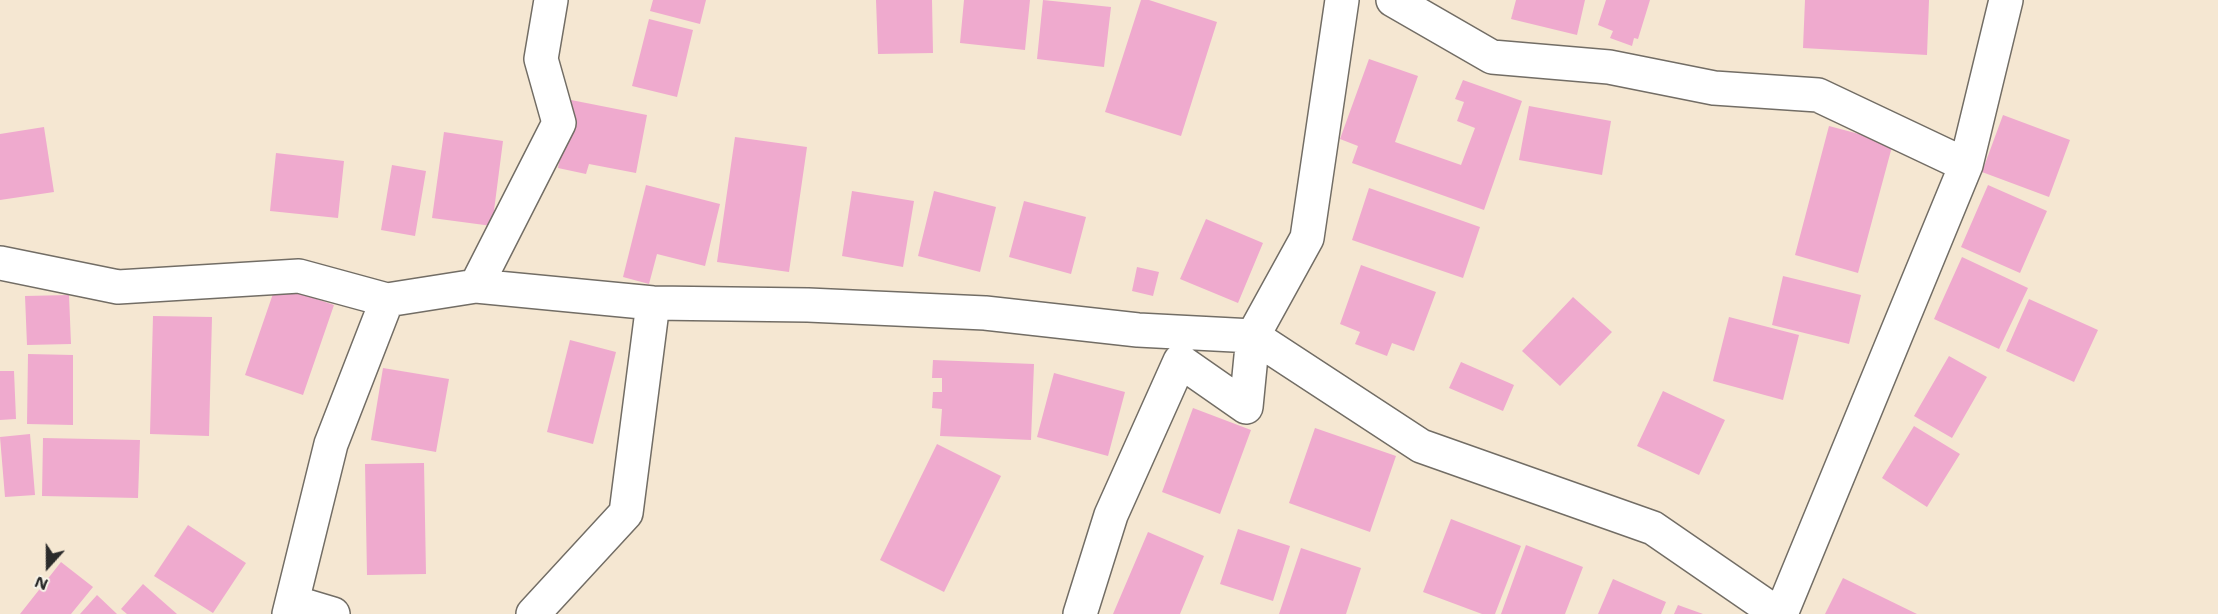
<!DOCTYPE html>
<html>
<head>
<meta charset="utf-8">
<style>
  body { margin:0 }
  #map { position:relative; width:2218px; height:614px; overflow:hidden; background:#f5e7d2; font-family:"Shantell Sans",sans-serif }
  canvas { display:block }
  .north { position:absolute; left:18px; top:536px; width:60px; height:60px; -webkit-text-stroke:4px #f7f3e8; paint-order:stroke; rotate:201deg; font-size:16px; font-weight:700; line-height:24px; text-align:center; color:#2b2b2b }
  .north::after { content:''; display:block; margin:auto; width:21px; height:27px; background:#2b2b2b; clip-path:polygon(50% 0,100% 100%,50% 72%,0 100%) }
</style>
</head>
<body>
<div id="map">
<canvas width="2218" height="614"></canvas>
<div class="north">N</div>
</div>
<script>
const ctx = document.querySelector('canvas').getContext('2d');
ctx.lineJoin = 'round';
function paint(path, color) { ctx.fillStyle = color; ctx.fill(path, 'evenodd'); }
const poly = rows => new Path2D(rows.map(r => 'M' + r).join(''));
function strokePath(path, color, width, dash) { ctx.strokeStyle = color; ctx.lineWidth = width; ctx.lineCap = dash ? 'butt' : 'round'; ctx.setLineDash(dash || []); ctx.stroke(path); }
paint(poly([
  [653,0,706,0,700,24,650,11],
  [876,0,932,0,933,53,878,54],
  [964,0,1030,0,1025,50,960,43],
  [1043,0,1111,7,1104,67,1037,59],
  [1141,0,1149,0,1217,22,1181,136,1105,112],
  [1516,0,1585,0,1577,35,1511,19],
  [1606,0,1650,0,1638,39,1634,38,1632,46,1610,38,1613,31,1598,25],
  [1805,0,1929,0,1927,55,1803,48],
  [649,19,693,30,677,97,632,86],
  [1369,59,1418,76,1395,142,1461,165,1475,128,1457,121,1464,102,1455,99,1463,80,1522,101,1484,210,1352,163,1358,146,1340,139],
  [571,100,647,115,636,173,589,164,586,174,558,168],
  [1529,106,1611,121,1602,175,1519,160],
  [2003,115,2070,140,2049,197,1982,172],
  [1829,126,1893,143,1858,273,1795,255],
  [44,127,54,192,0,200,0,134],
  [444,132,503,141,492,226,432,218],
  [735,137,807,147,789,272,717,262],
  [276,153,344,161,338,218,270,211],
  [392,165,426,171,415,236,381,230],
  [646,185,720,204,705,266,657,254,649,284,623,277],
  [1988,185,2047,211,2020,273,1961,247],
  [1369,188,1480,227,1463,278,1352,240],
  [852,191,914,201,903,267,842,256],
  [934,191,996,207,980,272,918,256],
  [1024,201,1086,217,1071,274,1009,257],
  [1206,219,1263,243,1238,303,1180,279],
  [1962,257,2028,288,1999,349,1934,319],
  [1361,265,1436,292,1414,351,1392,343,1387,356,1355,344,1360,332,1340,324],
  [1137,267,1159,272,1153,296,1132,291],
  [1783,276,1861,295,1849,344,1772,325],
  [276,285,334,305,303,395,245,375],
  [69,295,71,344,27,345,25,296],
  [1573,297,1612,332,1560,386,1522,351],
  [2029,299,2098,330,2074,382,2006,351],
  [153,316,212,317,209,436,150,434],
  [1729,317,1799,335,1783,400,1713,381],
  [570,340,616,352,593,444,547,432],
  [28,354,73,355,73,425,27,424],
  [1949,356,1987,377,1952,438,1914,416],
  [933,360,1034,364,1031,440,940,436,942,409,932,408,933,392,942,392,942,378,932,378],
  [1461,362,1514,385,1503,411,1449,388],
  [383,368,449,379,436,452,371,440],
  [0,371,14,371,16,419,0,420],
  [1054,373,1125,392,1108,456,1037,437],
  [1663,391,1725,420,1699,475,1637,446],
  [1193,408,1251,430,1220,514,1162,492],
  [1914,426,1960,454,1927,507,1882,478],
  [1315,428,1396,456,1370,532,1289,503],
  [30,434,35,495,5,497,0,437],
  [43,438,140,440,138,498,42,496],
  [937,444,1001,476,944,592,880,560],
  [424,463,426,574,367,575,365,464],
  [1451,519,1521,546,1495,614,1482,614,1423,592],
  [188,525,246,563,213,613,154,576],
  [1238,529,1290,546,1273,601,1220,584],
  [1148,532,1204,556,1180,614,1113,614],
  [1526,545,1583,567,1565,614,1501,614],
  [1301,548,1361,568,1346,614,1279,614],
  [61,562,93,587,71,614,20,614],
  [1843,578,1917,614,1825,614],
  [1613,579,1666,602,1661,614,1598,614],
  [143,584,177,614,127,614,121,609],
  [97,595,117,614,80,614],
  [1678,605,1703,614,1674,614]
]), '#efaace');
const minor = poly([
  [1393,0,1492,57,1609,67,1714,88,1818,95,1966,165],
  [0,263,118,287,299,276,387,300,476,286,653,303,808,305,985,313,1138,330,1253,336,1421,446,1653,528,1778,614],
  [476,286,559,123,541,59,551,0],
  [293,602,333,614],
  [289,614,331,444,387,300],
  [533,614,626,513,653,303],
  [1080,614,1111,515,1180,361,1246,407,1253,336,1307,238,1342,0],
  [1781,614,1966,165,2006,0]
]);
strokePath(minor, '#726d65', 36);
strokePath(minor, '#fff', 33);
</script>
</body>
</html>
